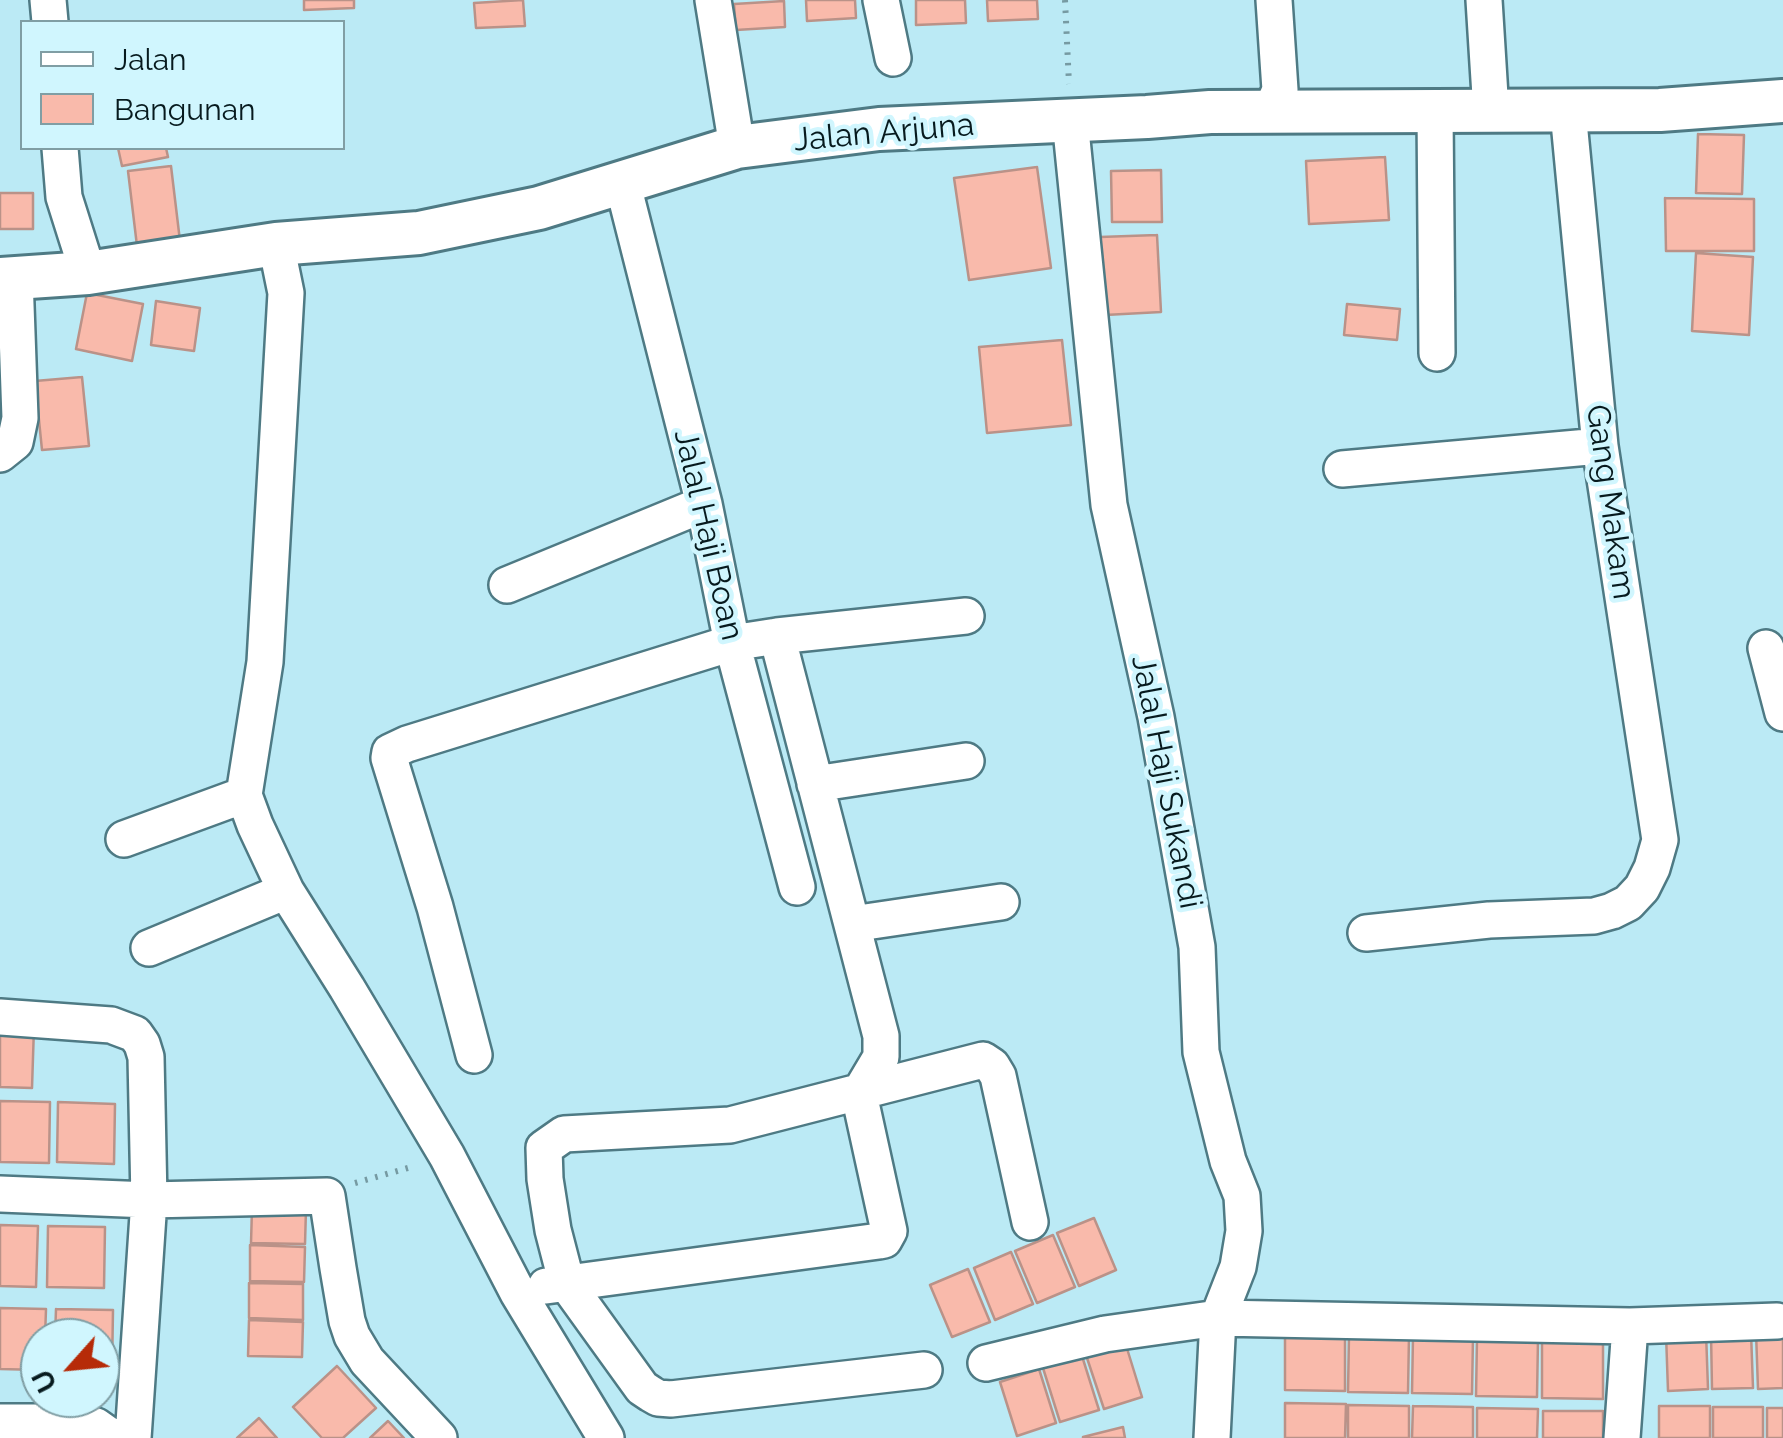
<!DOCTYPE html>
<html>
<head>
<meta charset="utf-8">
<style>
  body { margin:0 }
  #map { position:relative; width:1783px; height:1438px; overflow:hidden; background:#bbeaf5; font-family:Raleway,sans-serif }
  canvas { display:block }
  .legend { position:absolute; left:20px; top:20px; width:325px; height:130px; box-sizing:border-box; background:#d0f6fe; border:2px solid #809ea4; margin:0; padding:12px 18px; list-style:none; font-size:30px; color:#071a1e }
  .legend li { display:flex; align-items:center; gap:20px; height:50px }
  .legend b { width:50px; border:2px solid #809ea4 }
  .north { position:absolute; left:20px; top:1318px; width:100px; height:100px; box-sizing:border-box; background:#d0f6fe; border:2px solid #809ea4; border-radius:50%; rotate:243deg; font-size:28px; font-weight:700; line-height:40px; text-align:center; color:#071a1e }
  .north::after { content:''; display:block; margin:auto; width:35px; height:45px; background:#b62b08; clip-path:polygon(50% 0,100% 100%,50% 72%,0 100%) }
</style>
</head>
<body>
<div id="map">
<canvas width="1783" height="1438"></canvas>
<ul class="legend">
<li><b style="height:12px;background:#fff"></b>Jalan</li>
<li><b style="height:28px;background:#f9baab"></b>Bangunan</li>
</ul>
<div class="north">U</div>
</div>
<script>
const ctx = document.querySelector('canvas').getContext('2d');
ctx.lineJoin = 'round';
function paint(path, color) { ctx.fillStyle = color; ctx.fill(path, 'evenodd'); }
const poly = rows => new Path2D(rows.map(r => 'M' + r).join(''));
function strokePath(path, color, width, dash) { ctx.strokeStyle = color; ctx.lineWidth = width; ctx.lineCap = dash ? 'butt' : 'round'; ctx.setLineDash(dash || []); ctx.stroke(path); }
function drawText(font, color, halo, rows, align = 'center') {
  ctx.font = font + ' Raleway,sans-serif'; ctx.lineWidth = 9; ctx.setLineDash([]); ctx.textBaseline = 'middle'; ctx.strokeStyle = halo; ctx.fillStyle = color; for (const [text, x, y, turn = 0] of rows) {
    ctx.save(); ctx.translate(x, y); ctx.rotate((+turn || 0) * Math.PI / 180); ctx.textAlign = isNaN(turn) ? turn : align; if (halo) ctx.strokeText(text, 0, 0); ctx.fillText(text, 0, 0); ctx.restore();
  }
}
const building = poly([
  [304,0,354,0,354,8,304,10,304,0],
  [523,0,525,26,476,28,474,3,523,0],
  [806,0,855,0,856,18,807,21,806,0],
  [916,0,965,0,966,23,916,25,916,0],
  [987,0,1037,0,1038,19,988,21,987,0],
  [784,1,785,27,736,30,734,4,784,1],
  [1698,134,1744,135,1742,194,1696,193,1698,134],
  [118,148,166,148,168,157,122,166,118,148],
  [1385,157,1389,220,1309,224,1306,161,1385,157],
  [171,166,180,241,137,246,128,171,171,166],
  [1037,167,1051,268,969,280,954,178,1037,167],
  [1161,170,1162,222,1112,222,1111,171,1161,170],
  [0,193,33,193,33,229,0,229,0,193],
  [1665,198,1754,199,1754,251,1666,251,1665,198],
  [1157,235,1161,312,1105,315,1100,237,1157,235],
  [1696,253,1753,257,1749,335,1692,331,1696,253],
  [87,293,143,304,132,361,76,349,87,293],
  [156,301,200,308,194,351,151,345,156,301],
  [1347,304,1400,309,1397,340,1344,335,1347,304],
  [1062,340,1071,425,987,433,979,347,1062,340],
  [82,377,89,446,42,450,35,381,82,377],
  [0,1026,34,1027,32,1088,0,1087,0,1026],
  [0,1101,50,1102,49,1163,0,1162,0,1101],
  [58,1102,115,1104,114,1164,57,1162,58,1102],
  [252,1208,306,1209,305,1244,251,1243,252,1208],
  [1094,1218,1116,1270,1079,1286,1057,1233,1094,1218],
  [0,1225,38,1226,36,1287,0,1286,0,1225],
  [48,1226,105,1227,104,1288,47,1287,48,1226],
  [1053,1235,1075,1287,1037,1303,1015,1251,1053,1235],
  [250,1245,305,1247,304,1282,250,1281,250,1245],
  [1011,1252,1033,1304,995,1320,974,1268,1011,1252],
  [968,1269,990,1322,952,1337,930,1285,968,1269],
  [249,1283,303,1284,303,1320,249,1318,249,1283],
  [0,1308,46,1309,45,1338,40,1338,40,1370,0,1369,0,1308],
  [56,1309,113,1310,112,1371,100,1370,100,1338,55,1338,56,1309],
  [249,1320,303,1322,302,1357,248,1356,249,1320],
  [1783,1331,1783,1388,1758,1389,1756,1332,1783,1331],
  [1706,1332,1708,1389,1668,1391,1666,1334,1706,1332],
  [1751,1332,1753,1388,1712,1389,1711,1333,1751,1332],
  [1285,1333,1345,1334,1345,1391,1285,1390,1285,1333],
  [1349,1335,1409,1335,1408,1393,1348,1392,1349,1335],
  [1413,1336,1473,1337,1472,1394,1412,1393,1413,1336],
  [1477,1338,1538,1339,1537,1397,1476,1396,1477,1338],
  [1542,1340,1603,1341,1603,1399,1542,1398,1542,1340],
  [1125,1342,1142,1397,1104,1409,1086,1355,1125,1342],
  [1082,1356,1099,1410,1060,1422,1043,1368,1082,1356],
  [337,1366,376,1408,343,1438,322,1438,293,1407,337,1366],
  [1039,1369,1056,1423,1017,1436,1000,1382,1039,1369],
  [1285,1403,1346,1404,1345,1438,1285,1438,1285,1403],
  [1348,1405,1409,1406,1409,1438,1348,1438,1348,1405],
  [1413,1406,1473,1407,1473,1438,1412,1438,1413,1406],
  [1659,1406,1710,1406,1710,1438,1659,1438,1659,1406],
  [1713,1407,1763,1407,1763,1438,1713,1438,1713,1407],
  [1477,1408,1538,1409,1537,1438,1477,1438,1477,1408],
  [1767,1408,1783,1408,1783,1438,1767,1438,1767,1408],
  [1543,1411,1603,1411,1603,1438,1543,1438,1543,1411],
  [259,1418,277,1438,237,1438,259,1418],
  [388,1421,404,1438,370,1438,388,1421],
  [1123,1427,1125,1438,1083,1438,1083,1437,1123,1427]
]);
paint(building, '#f9baab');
strokePath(building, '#ba9288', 2.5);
const minor = poly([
  [48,0,50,22],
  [713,0,737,147],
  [881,0,893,58],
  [1484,0,1491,112],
  [1271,111,1280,90,1274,0],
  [1435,111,1437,353],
  [1070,120,1109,505,1156,717,1197,947,1201,1052,1228,1161,1242,1196,1244,1231,1238,1267,1218,1318,1212,1438],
  [60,148,64,197,88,273],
  [622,181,704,504,732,643,797,887],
  [276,244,286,293,265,662,244,795,255,825,286,891,347,988,447,1156,518,1293,606,1438],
  [0,454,15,442,20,418,15,277],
  [1342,469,1600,446],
  [507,585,704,504],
  [1766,648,1783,713],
  [815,784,966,761],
  [124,839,244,795],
  [852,924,1001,902],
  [1366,933,1489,920,1594,916,1612,911,1628,903,1642,888,1652,868,1660,840,1600,446,1568,111],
  [149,948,286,891],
  [0,1017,111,1025,135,1034,142,1044,146,1057,149,1200,133,1438],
  [474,1055,435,907,389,758,390,752,407,744,732,643,777,636,966,616],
  [0,1194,149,1200,327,1196,338,1268,347,1321,352,1336,367,1361,439,1438],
  [546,1286,879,1241,884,1240,889,1231,859,1094,881,1057,881,1036,777,636],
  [986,1363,1105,1334,1218,1318,1630,1326,1777,1321],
  [924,1370,671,1399,658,1398,651,1394,642,1388,567,1284,553,1230,545,1179,544,1148,564,1134,730,1125,983,1060,992,1066,998,1076,1030,1222],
  [0,1422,83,1422,96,1426,113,1438],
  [1622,1438,1630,1326]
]);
const tertiary = poly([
  [0,279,88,273,276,244,419,233,539,208,737,147,879,129,1147,117,1210,112,1660,110,1783,101]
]);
strokePath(minor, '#4e7a84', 40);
strokePath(tertiary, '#4e7a84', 48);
strokePath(poly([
  [1065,0,1069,84],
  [355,1183,415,1166]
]), '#769aa2', 6, [2.5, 8]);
strokePath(minor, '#fff', 35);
strokePath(tertiary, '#fff', 42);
drawText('32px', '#071a1e', '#d0f6fe', [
  ["Jalan Arjuna",884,133,-5],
  ["Gang Makam",1610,502,82],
  ["Jalal Haji Boan",708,535,77],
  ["Jalal Haji Sukandi",1166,782,79]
]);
</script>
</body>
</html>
